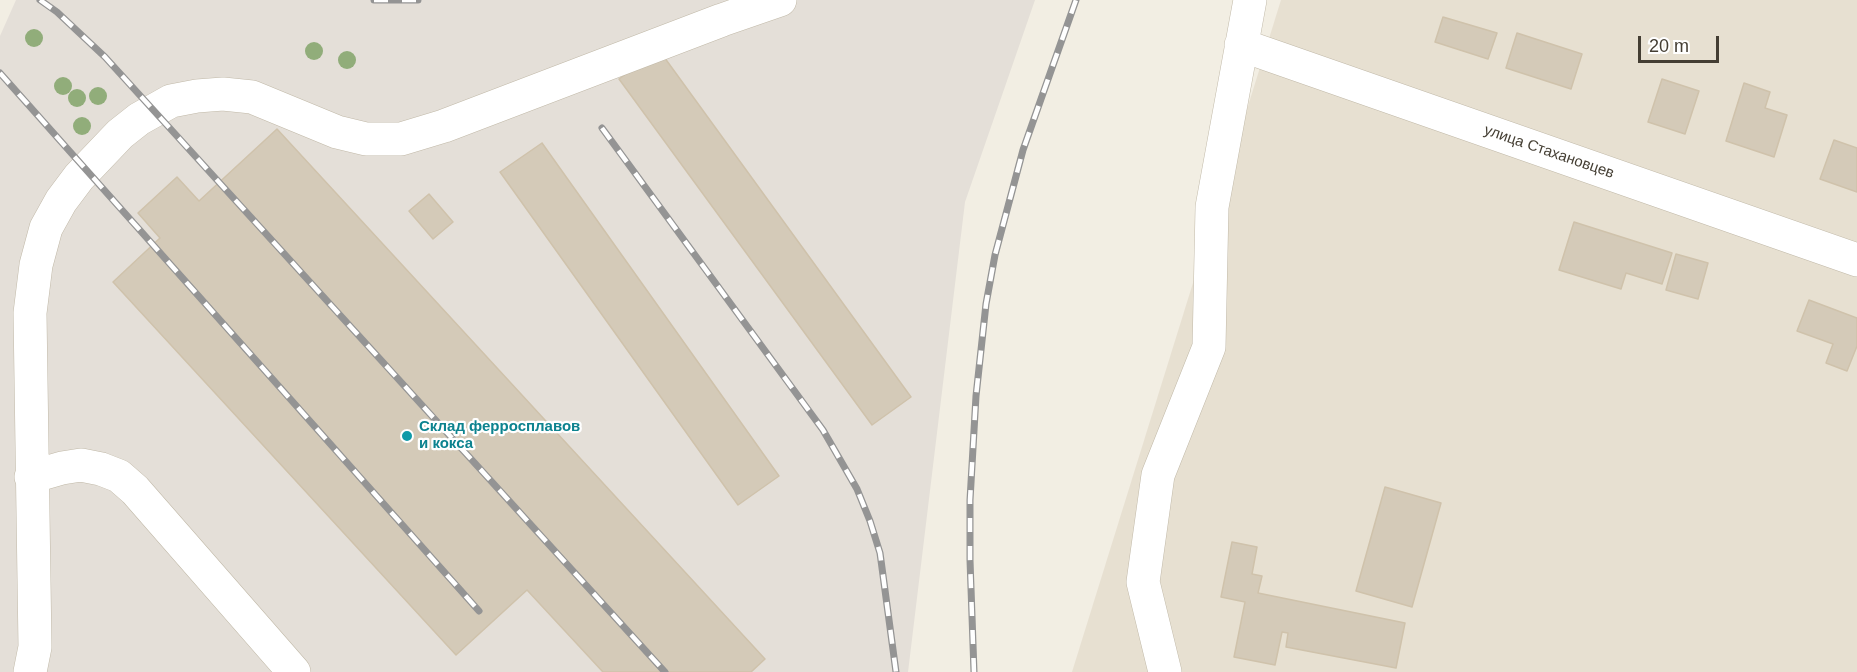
<!DOCTYPE html>
<html>
<head>
<meta charset="utf-8">
<style>
  body { margin:0 }
  #map { position:relative; width:1857px; height:672px; overflow:hidden; background:#f2eee3; font-family:Helvetica,sans-serif }
  canvas { display:block }
  .scale { position:absolute; left:1638px; top:36px; width:81px; height:27px; box-sizing:border-box; border:3px solid #443e33; border-top:0; padding-left:8px; font-size:18px; line-height:21px; white-space:nowrap; color:#443e33; -webkit-text-stroke:4px #fff; paint-order:stroke }
</style>
</head>
<body>
<div id="map">
<canvas width="1857" height="672"></canvas>
<div class="scale">20 m</div>
</div>
<script>
const ctx = document.querySelector('canvas').getContext('2d');
ctx.lineJoin = 'round';
function paint(path, color) { ctx.fillStyle = color; ctx.fill(path, 'evenodd'); }
const poly = rows => new Path2D(rows.map(r => 'M' + r).join(''));
function strokePath(path, color, width, dash) { ctx.strokeStyle = color; ctx.lineWidth = width; ctx.lineCap = dash ? 'butt' : 'round'; ctx.setLineDash(dash || []); ctx.stroke(path); }
function drawText(font, color, halo, rows, align = 'center') {
  ctx.font = font + ' Helvetica,sans-serif'; ctx.lineWidth = 4.5; ctx.setLineDash([]); ctx.textBaseline = 'middle'; ctx.strokeStyle = halo; ctx.fillStyle = color; for (const [text, x, y, turn = 0] of rows) {
    ctx.save(); ctx.translate(x, y); ctx.rotate((+turn || 0) * Math.PI / 180); ctx.textAlign = isNaN(turn) ? turn : align; if (halo) ctx.strokeText(text, 0, 0); ctx.fillText(text, 0, 0); ctx.restore();
  }
}
paint(poly([
  [1281,0,1857,0,1857,672,1072,672]
]), '#e7e0d1');
paint(poly([
  [16,0,1035,0,965,202,908,672,0,672,0,36]
]), '#e4dfd8');
const building = poly([
  [1443,17,1497,33,1488,59,1435,42,1443,17],
  [1517,33,1582,54,1571,89,1506,68,1517,33],
  [659,50,911,397,872,425,619,79,659,50],
  [1662,79,1699,91,1685,134,1648,122,1662,79],
  [1744,83,1770,92,1765,108,1787,115,1774,157,1726,141,1744,83],
  [277,129,765,659,751,672,603,672,527,590,456,655,113,282,160,238,138,213,177,177,199,201,277,129],
  [1834,140,1857,148,1857,192,1820,179,1834,140],
  [542,143,779,476,738,505,500,172,542,143],
  [429,194,453,222,433,239,409,211,429,194],
  [1574,222,1672,253,1662,284,1626,273,1621,289,1559,270,1574,222],
  [1676,254,1708,263,1698,299,1666,290,1676,254],
  [1809,300,1857,318,1857,346,1847,371,1826,363,1833,344,1797,331,1809,300],
  [1385,487,1441,503,1412,607,1356,591,1385,487],
  [1232,542,1257,547,1252,574,1262,576,1258,593,1405,623,1396,668,1286,647,1288,633,1282,632,1275,665,1234,657,1245,602,1221,597,1232,542]
]);
paint(building, '#d4cab8');
strokePath(building, '#cfc2ab', 1.5);
const minor = poly([
  [1241,45,1857,260],
  [31,477,62,468,81,465,101,469,119,476,135,490,294,672],
  [30,672,35,647,30,313,36,265,46,228,61,201,79,177,120,134,139,119,171,101,197,96,223,94,252,97,337,132,366,139,401,139,444,126,722,20,780,0],
  [1165,672,1143,582,1158,475,1209,347,1212,207,1250,0]
]);
strokePath(minor, '#c1b9a8', 34);
strokePath(minor, '#fff', 33);
const rail = poly([
  [40,0,57,12,105,57,665,672],
  [374,0,418,0],
  [0,73,479,611],
  [602,128,823,430,857,489,870,521,880,553,896,672],
  [974,672,970,560,970,500,976,396,986,304,995,255,1023,150,1076,0]
]);
strokePath(rail, '#949494', 7);
strokePath(rail, '#fff', 4.5, [14]);
ctx.fillStyle = '#91ad7a';
for (const [x, y] of [
  [34,38],
  [314,51],
  [347,60],
  [63,86],
  [98,96],
  [77,98],
  [82,126]
]) { ctx.beginPath(); ctx.arc(x, y, 9, 0, 2 * Math.PI); ctx.fill(); }
for (const [x, y, r, color] of [
  [407,436,6,"#0f9aa8"]
]) { const dot = new Path2D(); dot.arc(x, y, r, 0, 2 * Math.PI); ctx.fillStyle = color; ctx.fill(dot); strokePath(dot, '#fff', 2); }
drawText('15px', '#443e33', '#fff', [
  ["улица Стахановцев",1549,152,19]
]);
drawText('bold 15px', '#0d838f', '#fff', [
  ["Склад ферросплавов",419,427],
  ["и кокса",419,444]
], 'left');
</script>
</body>
</html>
